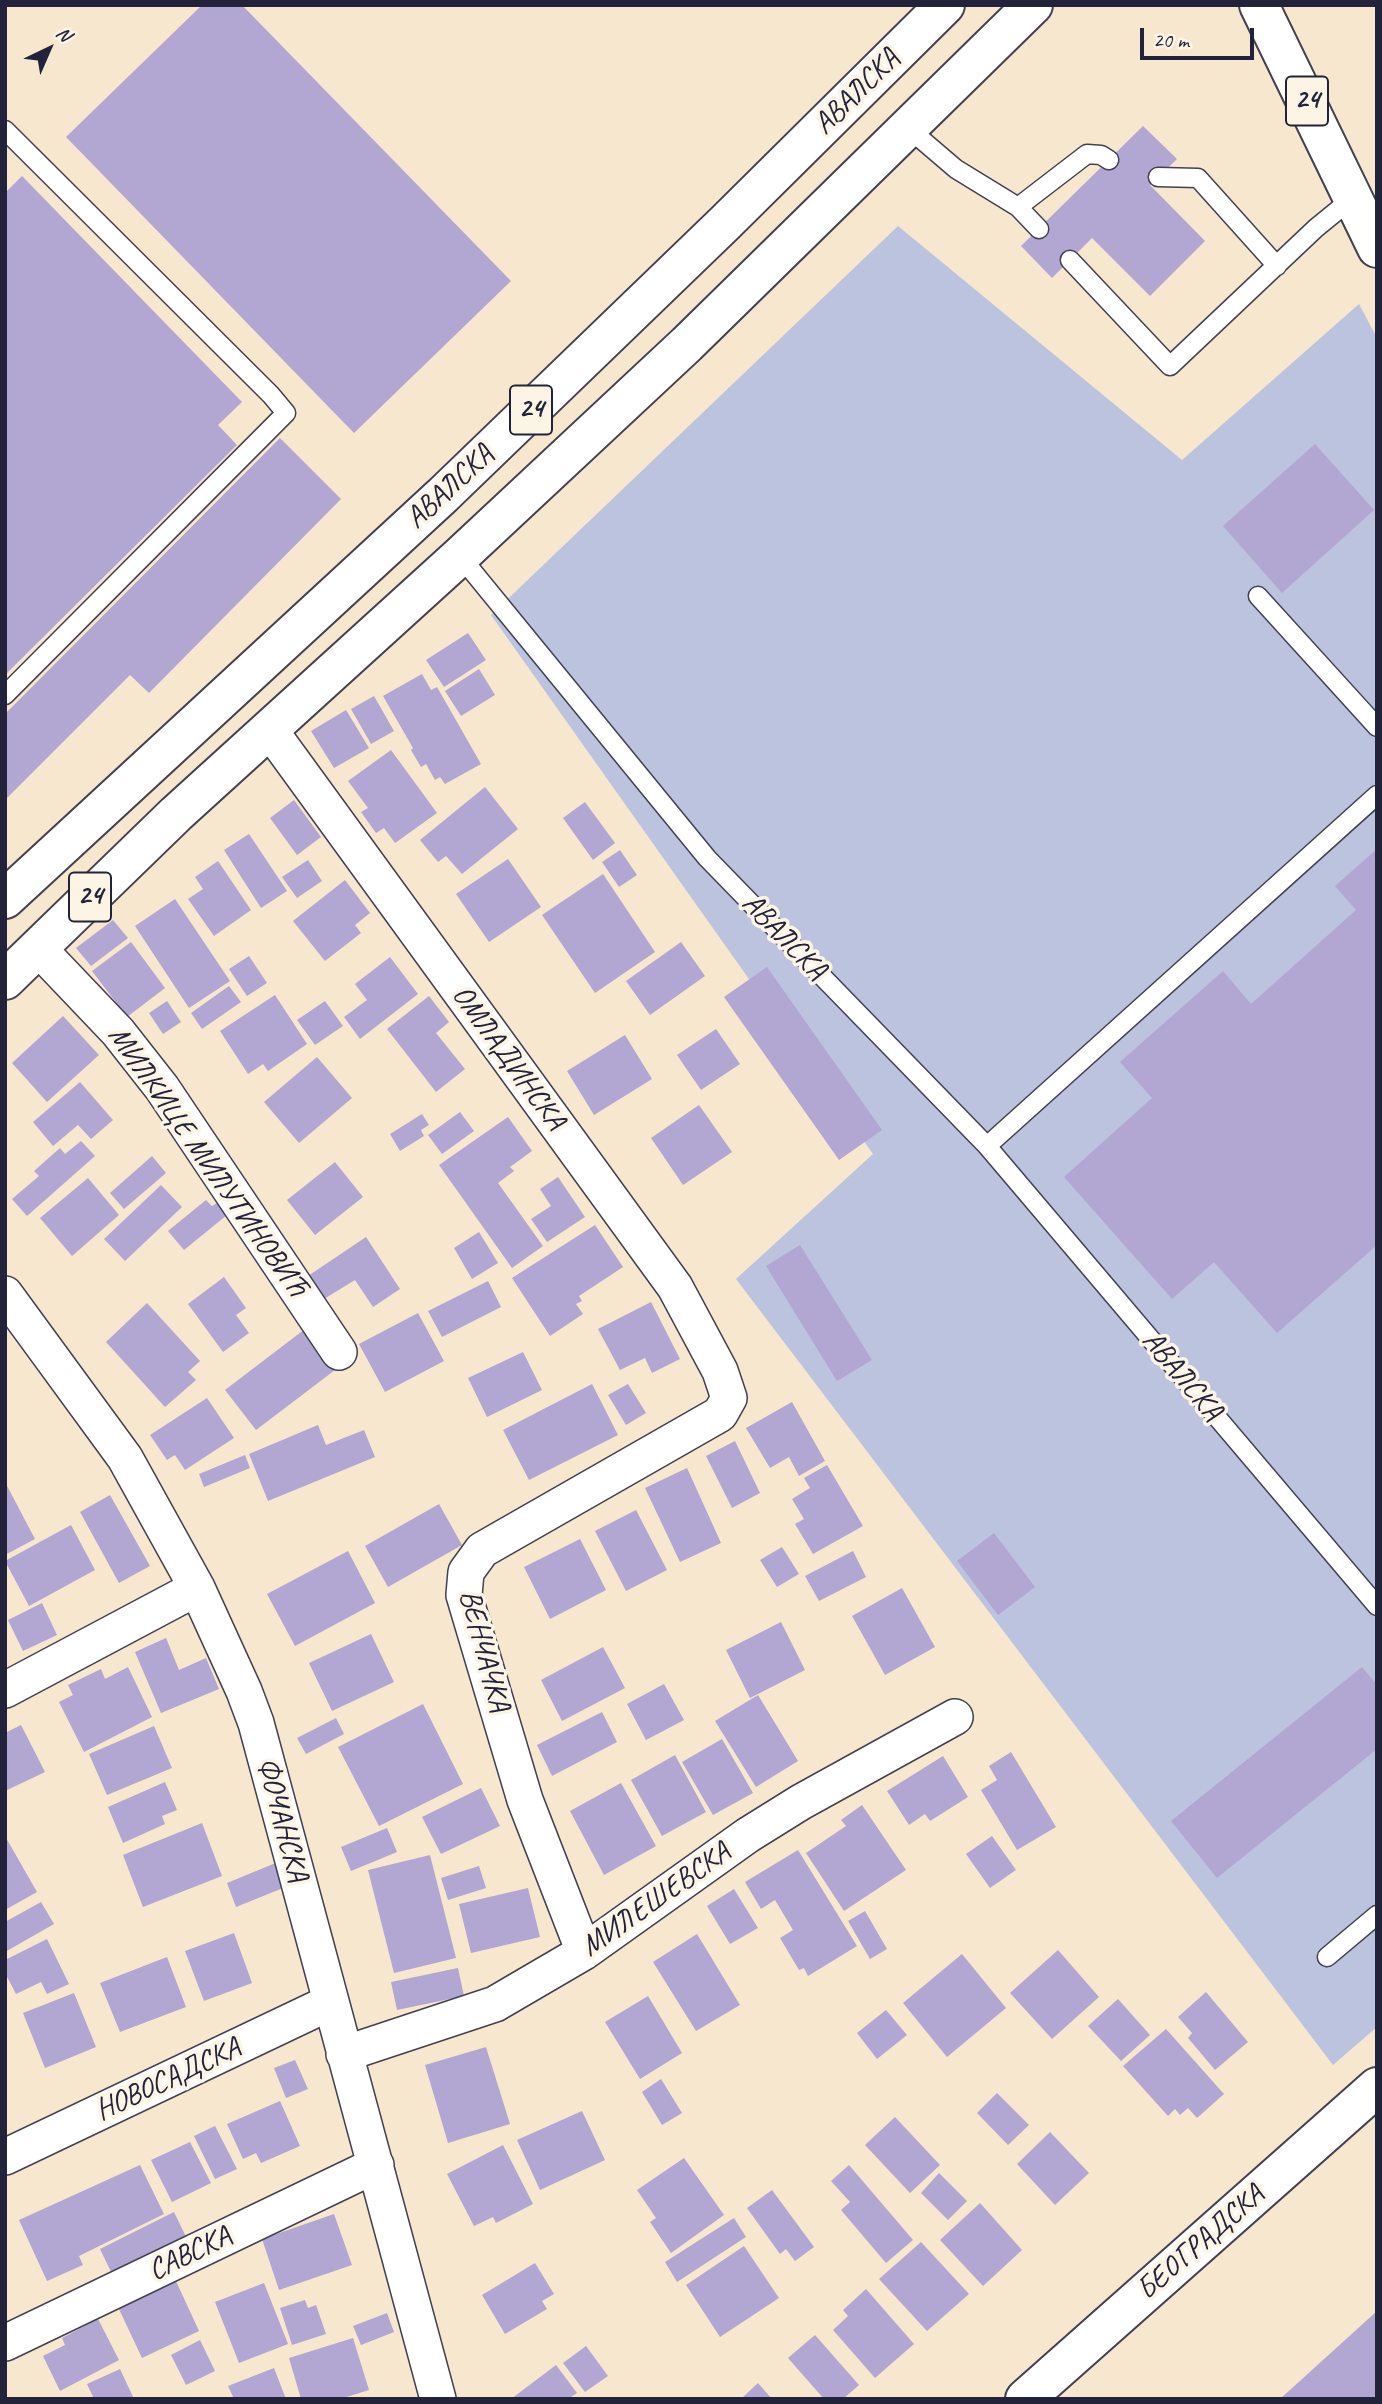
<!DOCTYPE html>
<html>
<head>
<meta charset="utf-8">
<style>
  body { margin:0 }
  #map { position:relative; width:1382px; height:2404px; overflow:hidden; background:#f6e7ce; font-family:Caveat,sans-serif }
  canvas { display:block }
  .frame { position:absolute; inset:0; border:7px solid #22223b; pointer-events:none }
  .north { position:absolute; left:14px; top:14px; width:70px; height:70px; -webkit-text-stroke:5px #fcf5e5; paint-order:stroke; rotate:44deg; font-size:19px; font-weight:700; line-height:28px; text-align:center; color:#22223b }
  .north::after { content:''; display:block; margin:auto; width:24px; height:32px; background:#22223b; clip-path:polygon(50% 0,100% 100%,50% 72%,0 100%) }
  .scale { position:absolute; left:1140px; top:28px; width:114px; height:32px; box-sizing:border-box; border:4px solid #22223b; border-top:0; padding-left:9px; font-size:21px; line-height:24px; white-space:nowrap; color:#22223b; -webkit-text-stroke:5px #fcf5e5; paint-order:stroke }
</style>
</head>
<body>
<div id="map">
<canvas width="1382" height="2404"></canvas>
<div class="frame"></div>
<div class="north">N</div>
<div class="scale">20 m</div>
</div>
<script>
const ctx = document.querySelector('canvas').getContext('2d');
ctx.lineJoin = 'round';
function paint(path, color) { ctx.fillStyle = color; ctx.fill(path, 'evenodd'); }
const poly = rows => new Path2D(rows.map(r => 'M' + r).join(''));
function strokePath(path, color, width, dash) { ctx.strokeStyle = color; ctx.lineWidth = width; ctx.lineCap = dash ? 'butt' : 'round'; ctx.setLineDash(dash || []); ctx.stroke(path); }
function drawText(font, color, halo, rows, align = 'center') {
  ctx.font = font + ' Caveat,sans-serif'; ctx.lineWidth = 7; ctx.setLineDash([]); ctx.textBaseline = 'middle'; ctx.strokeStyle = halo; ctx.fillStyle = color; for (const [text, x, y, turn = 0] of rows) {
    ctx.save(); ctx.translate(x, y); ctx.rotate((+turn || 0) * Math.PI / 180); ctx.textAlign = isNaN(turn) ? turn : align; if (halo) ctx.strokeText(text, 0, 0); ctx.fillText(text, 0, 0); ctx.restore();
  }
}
paint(poly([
  [898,226,1182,460,1359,304,1377,338,1377,2027,1333,2065,736,1279,873,1154,491,615]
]), '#bcc3de');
paint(poly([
  [202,5,242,5,511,281,354,433,66,137],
  [1143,126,1177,159,1150,185,1205,241,1150,296,1092,238,1052,278,1021,246],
  [22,176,242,402,218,425,237,445,5,675,5,193],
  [280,438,341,499,149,693,130,675,5,800,5,714],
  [1315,444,1374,510,1282,593,1223,526],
  [468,633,486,660,444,687,426,660],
  [479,669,495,695,461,716,445,691],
  [422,674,431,690,437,687,481,764,445,784,440,777,435,780,426,764,421,767,411,750,413,748,383,696],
  [374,696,394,731,371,744,351,709],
  [346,710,369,748,334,768,311,731],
  [391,750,437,813,395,843,384,828,376,833,361,812,368,808,348,781],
  [485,787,518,829,462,874,446,856,438,862,420,840],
  [294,800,321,837,297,855,270,818],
  [585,802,615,843,593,860,563,818],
  [249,834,287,891,261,908,224,850],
  [1377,849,1377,1245,1277,1333,1214,1262,1172,1299,1064,1177,1152,1098,1120,1062,1223,971,1251,1004,1356,910,1335,886],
  [620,850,637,875,619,887,602,862],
  [508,859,541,907,489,942,456,894],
  [308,860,322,881,297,898,282,877],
  [218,861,251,910,214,936,188,899,203,889,195,877],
  [603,874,655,952,595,993,542,915],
  [345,880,370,913,355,925,361,933,325,961,293,921],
  [175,899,230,981,189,1008,135,926],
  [113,920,128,938,91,966,76,948],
  [131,942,165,988,127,1017,92,971],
  [681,942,705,976,650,1015,626,981],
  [249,956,267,983,247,996,229,969],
  [390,957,418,994,360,1039,344,1017,367,1000,355,984],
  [767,967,882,1130,839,1160,724,997],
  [229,986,241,1002,202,1029,191,1013],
  [275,995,307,1044,268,1071,263,1064,248,1074,220,1031],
  [429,996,449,1022,436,1033,465,1069,436,1092,387,1029],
  [167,1001,181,1022,163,1034,149,1013],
  [325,1001,343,1026,315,1045,297,1020],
  [63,1016,99,1055,47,1102,12,1063],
  [716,1029,740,1064,701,1090,677,1055],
  [625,1035,652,1079,594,1115,567,1071],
  [317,1057,352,1098,299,1143,264,1102],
  [80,1082,113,1120,91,1139,78,1125,53,1146,33,1122],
  [699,1105,732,1152,683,1185,651,1138],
  [460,1112,474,1131,442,1154,428,1135],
  [422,1114,429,1125,421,1130,424,1136,400,1151,390,1134],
  [508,1117,532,1151,510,1167,514,1171,498,1183,543,1246,512,1268,439,1165],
  [81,1141,95,1156,27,1216,12,1199,39,1176,34,1171,60,1148,65,1154],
  [152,1156,166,1173,124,1209,110,1193],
  [335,1162,363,1197,315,1235,287,1200],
  [558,1177,585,1217,547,1242,531,1219,551,1206,540,1189],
  [88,1178,119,1215,72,1256,40,1218],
  [161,1185,182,1207,125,1261,104,1239],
  [206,1200,212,1206,217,1203,227,1215,184,1250,168,1231],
  [595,1225,623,1267,579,1296,582,1301,576,1304,583,1314,550,1336,512,1278],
  [479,1232,498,1263,472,1279,454,1248],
  [366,1237,400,1289,373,1307,355,1280,324,1299,308,1276],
  [800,1245,872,1360,837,1381,766,1266],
  [224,1277,246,1308,236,1315,249,1333,223,1352,188,1304],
  [488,1281,501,1307,442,1337,428,1311],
  [651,1302,680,1359,652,1373,645,1358,620,1370,598,1329],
  [147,1303,200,1361,188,1372,196,1380,165,1407,106,1342],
  [418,1313,444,1361,385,1392,359,1344],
  [305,1329,335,1370,256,1430,225,1390],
  [523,1352,542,1390,487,1417,468,1378],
  [592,1384,618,1435,529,1480,503,1430],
  [628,1384,646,1413,626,1425,608,1395],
  [207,1398,234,1438,185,1470,175,1455,167,1460,150,1435],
  [792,1402,825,1461,799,1476,789,1457,770,1468,746,1428],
  [318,1425,326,1445,364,1430,375,1457,268,1501,249,1454],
  [735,1441,760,1493,732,1508,706,1456],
  [245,1455,250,1468,204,1487,199,1474],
  [827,1465,863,1526,813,1554,795,1524,804,1519,792,1499,810,1488,804,1478],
  [687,1468,721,1543,680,1562,645,1488],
  [5,1482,35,1539,5,1555],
  [110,1495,150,1566,119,1583,80,1512],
  [439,1504,462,1545,388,1587,365,1546],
  [636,1510,667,1570,626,1591,595,1531],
  [71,1525,95,1570,29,1606,5,1561],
  [994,1533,1035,1587,998,1615,957,1561],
  [580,1539,606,1590,550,1619,524,1567],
  [782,1547,799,1574,777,1587,760,1560],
  [348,1551,375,1603,295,1646,267,1594],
  [853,1551,866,1577,819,1601,805,1576],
  [902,1588,935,1647,885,1675,852,1616],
  [42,1603,57,1635,23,1651,8,1620],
  [781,1622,805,1670,750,1698,726,1650],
  [371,1634,394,1682,332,1711,309,1663],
  [166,1638,179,1670,206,1658,219,1689,161,1713,135,1652],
  [603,1647,625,1688,562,1721,541,1680],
  [128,1667,152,1717,84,1752,59,1702,73,1695,68,1685,101,1669,105,1679],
  [1362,1667,1377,1685,1377,1749,1217,1878,1171,1821],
  [664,1684,684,1720,646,1740,627,1704],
  [758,1695,798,1761,756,1787,715,1721],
  [423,1704,463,1784,379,1826,338,1747],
  [602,1712,617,1742,552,1776,537,1745],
  [336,1718,344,1734,306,1754,297,1738],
  [21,1725,45,1772,5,1791,5,1733],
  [154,1726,172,1768,107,1795,89,1754],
  [722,1739,753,1793,713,1815,682,1762],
  [1011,1752,1056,1827,1017,1850,981,1790,997,1780,989,1766],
  [675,1755,706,1812,662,1836,631,1780],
  [943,1756,968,1797,930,1821,925,1814,909,1825,887,1791],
  [165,1782,177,1810,162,1816,165,1824,123,1843,108,1807],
  [621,1783,656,1846,604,1875,570,1811],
  [481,1788,500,1826,441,1854,422,1817],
  [862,1805,906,1870,844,1911,806,1853,846,1826,841,1820],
  [202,1823,222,1876,143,1907,123,1855],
  [387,1828,397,1852,351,1871,341,1847],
  [5,1836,37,1892,5,1910],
  [992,1836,1016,1870,990,1888,966,1854],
  [798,1850,857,1946,808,1976,804,1968,799,1970,780,1938,793,1930,775,1900,761,1909,745,1882],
  [430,1855,456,1958,394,1973,368,1870],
  [278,1862,288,1886,236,1907,227,1883],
  [479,1866,486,1888,448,1900,441,1878],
  [528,1888,540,1937,471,1953,459,1904],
  [734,1889,758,1928,730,1944,707,1906],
  [41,1902,54,1924,5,1952,5,1922],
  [865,1911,887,1949,870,1959,848,1921],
  [234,1933,252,1983,204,2001,185,1951],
  [697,1934,740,2005,696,2031,653,1962],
  [47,1939,69,1984,47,1994,41,1982,16,1994,5,1973,5,1960],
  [1058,1950,1099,1997,1052,2039,1010,1993],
  [962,1954,1006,2008,947,2057,903,2003],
  [167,1957,186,2007,120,2032,100,1983],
  [458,1968,464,1996,397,2010,391,1982],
  [1206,1992,1248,2042,1215,2070,1188,2038,1192,2033,1178,2017],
  [74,1993,96,2047,45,2068,23,2013],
  [648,1996,682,2053,640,2079,605,2022],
  [1118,1999,1150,2035,1121,2061,1088,2026],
  [886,2010,907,2035,877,2059,857,2033],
  [1166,2029,1224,2094,1197,2118,1188,2108,1180,2115,1175,2109,1168,2116,1123,2066],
  [486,2047,510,2124,448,2143,425,2065],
  [295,2060,308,2089,286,2098,274,2068],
  [661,2079,682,2113,662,2125,642,2092],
  [997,2093,1029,2125,1008,2145,977,2113],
  [280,2101,300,2146,261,2163,256,2153,243,2159,227,2124],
  [582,2111,605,2160,540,2190,517,2140],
  [895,2117,940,2165,910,2193,865,2145],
  [215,2126,237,2169,215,2179,194,2136],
  [1050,2132,1089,2173,1055,2205,1017,2164],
  [190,2142,211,2183,172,2202,151,2160],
  [503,2145,533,2204,496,2223,493,2217,474,2226,447,2174],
  [684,2158,724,2215,671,2253,650,2222,656,2218,637,2190],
  [140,2165,164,2214,79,2256,83,2265,47,2281,19,2220],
  [849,2165,913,2240,886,2263,841,2210,850,2202,831,2181],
  [939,2173,967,2201,948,2220,921,2193],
  [772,2190,814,2247,795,2261,786,2249,780,2254,747,2208],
  [980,2203,1022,2250,983,2286,940,2240],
  [174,2212,190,2245,116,2282,100,2249],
  [334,2214,352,2265,279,2290,262,2239],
  [734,2218,746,2237,677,2282,665,2262],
  [921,2242,969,2294,927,2331,879,2279],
  [744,2246,779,2298,720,2337,686,2285],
  [535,2263,554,2294,542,2301,547,2309,505,2334,482,2295],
  [175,2279,199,2331,142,2358,118,2307],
  [264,2283,288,2344,239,2363,215,2302],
  [866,2289,914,2344,875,2378,833,2330,848,2316,843,2310],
  [305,2300,308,2308,316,2305,326,2334,292,2345,280,2308],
  [1377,2311,1377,2399,1280,2399],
  [387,2313,394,2332,361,2345,353,2326],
  [98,2319,119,2360,60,2391,43,2356,65,2345,62,2338],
  [815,2335,859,2385,843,2399,824,2399,788,2358],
  [353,2338,369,2390,340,2399,301,2399,289,2358],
  [200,2340,215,2371,186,2385,171,2355],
  [586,2346,608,2376,585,2392,563,2363],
  [556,2365,577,2393,568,2399,511,2399],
  [274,2368,286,2399,234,2399,228,2386],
  [120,2369,134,2399,94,2399,87,2384],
  [758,2383,772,2399,741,2399]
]), '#b2a6d2');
const service = poly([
  [908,128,956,169,1018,207,1039,229],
  [5,130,271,395,286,413,5,695],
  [1158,177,1198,178,1277,266],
  [1018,207,1087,154,1101,155,1109,160],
  [1070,260,1170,366,1316,228,1354,197],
  [460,556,707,858,987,1146,1377,1606],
  [1258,596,1377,727],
  [987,1146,1377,795],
  [1327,1957,1377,1915]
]);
const minor = poly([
  [269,729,675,1287,720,1371,729,1398,720,1414,482,1550,466,1572,464,1595,525,1800,584,1952],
  [38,948,118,1032,162,1088,339,1352],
  [5,1294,125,1458,197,1588,244,1691,256,1723,438,2399],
  [5,1690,197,1588],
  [344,2054,495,2004,584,1952,748,1835,801,1802,955,1717],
  [5,2157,331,2002],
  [5,2343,376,2165]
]);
const tertiary = poly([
  [1025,2399,1377,2087]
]);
const primary = poly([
  [1259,5,1377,248],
  [5,899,443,495,725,223,945,5],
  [5,980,176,814,460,556,687,344,1033,5]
]);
strokePath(service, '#424051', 21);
strokePath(minor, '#424051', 38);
strokePath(tertiary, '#424051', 42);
strokePath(primary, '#424051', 42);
strokePath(service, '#fff', 18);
strokePath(minor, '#fff', 35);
strokePath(tertiary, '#fff', 38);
strokePath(primary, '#fff', 38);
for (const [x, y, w] of [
  [1307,101,42],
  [531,410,42],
  [90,897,42]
]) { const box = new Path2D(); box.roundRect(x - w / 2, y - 24.5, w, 49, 5); ctx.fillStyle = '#fcf5e5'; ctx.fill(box); strokePath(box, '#22223b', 2); }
drawText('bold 28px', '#22223b', null, [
  ["24",1307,101],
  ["24",531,410],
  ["24",90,897]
]);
drawText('30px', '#22223b', '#fcf5e5', [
  ["АВАЛСКА",857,92,-45],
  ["АВАЛСКА",450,487,-43],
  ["АВАЛСКА",784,937,46],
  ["ОМЛАДИНСКА",508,1058,54],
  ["МИЛКИЦЕ МИЛУТИНОВИЋ",207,1162,55],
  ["АВАЛСКА",1182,1376,50],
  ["ВЕНЧАЧКА",484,1651,75],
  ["ФОЧАНСКА",282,1820,75],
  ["МИЛЕШЕВСКА",656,1900,-35],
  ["НОВОСАДСКА",168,2080,-25],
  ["БЕОГРАДСКА",1201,2243,-41],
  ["САВСКА",190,2254,-26]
]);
</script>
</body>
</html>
